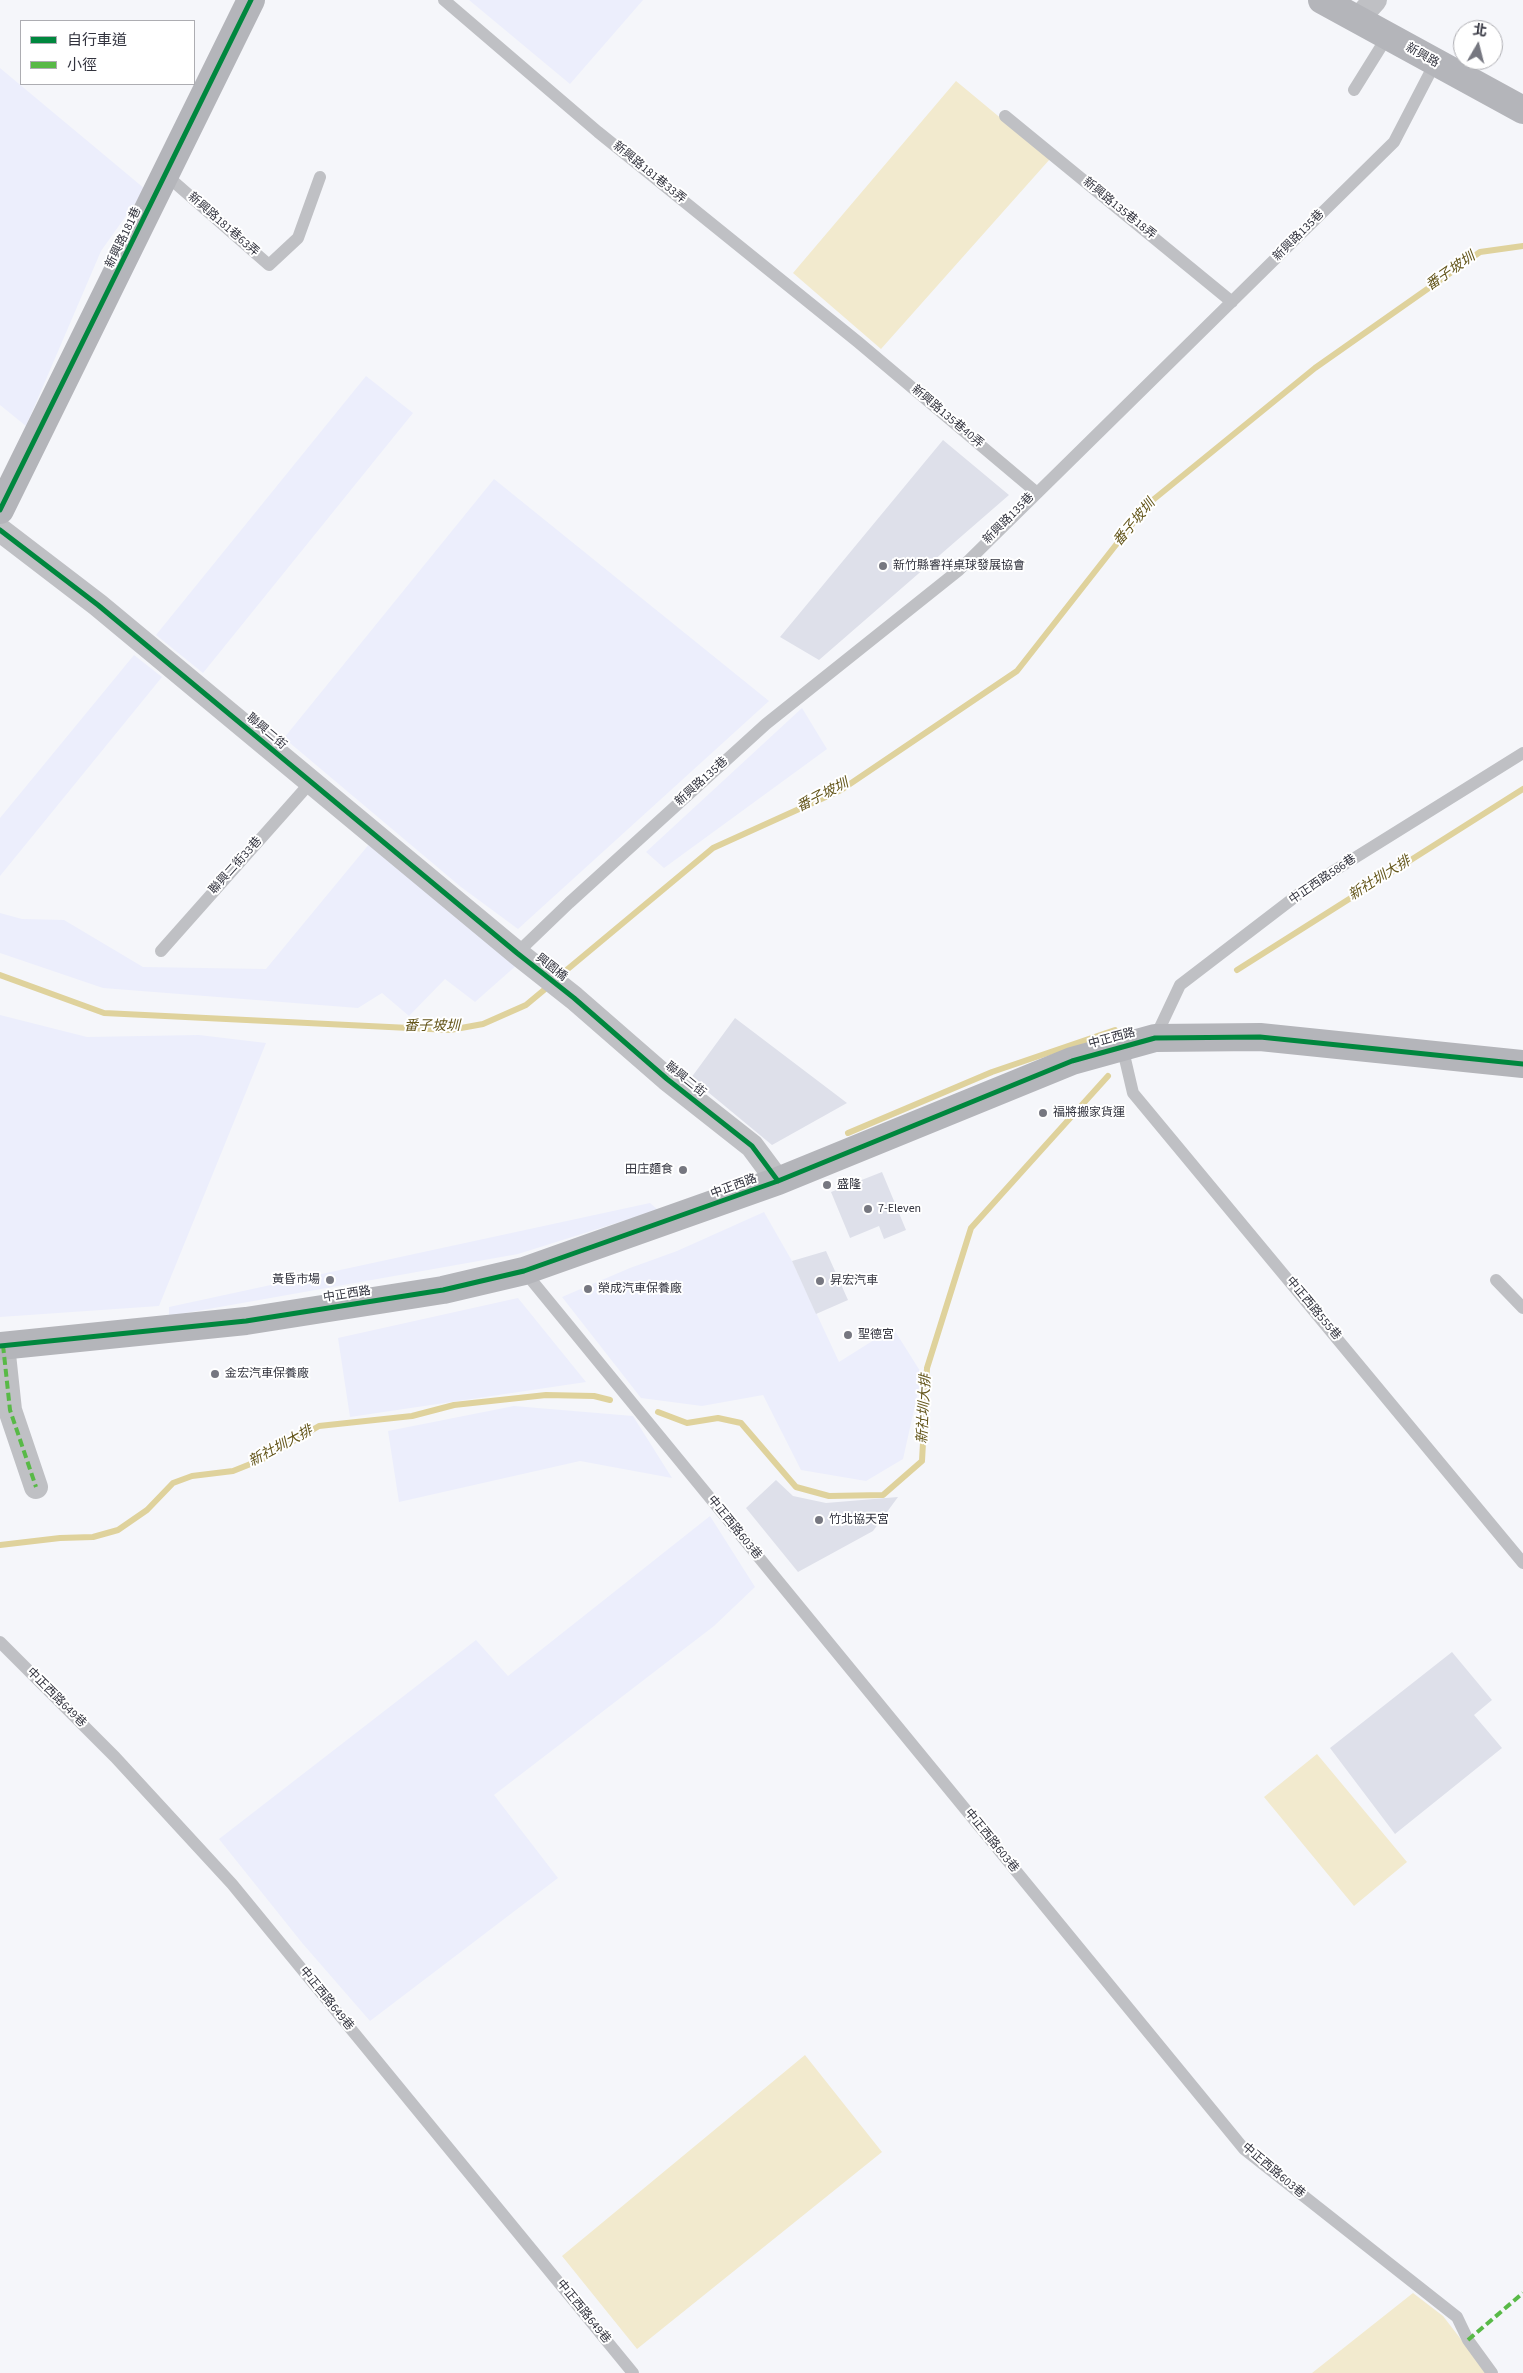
<!DOCTYPE html>
<html>
<head>
<meta charset="utf-8">
<style>
  body { margin:0 }
  #map { position:relative; width:1523px; height:2373px; overflow:hidden; background:#f5f6fa; font-family:"Source Sans 3","Noto Sans TC",sans-serif }
  canvas { display:block }
  .legend { position:absolute; left:20px; top:20px; width:175px; height:65px; box-sizing:border-box; background:#fff; border:1px solid #adadb2; margin:0; padding:6px 9px; list-style:none; font-size:15px; color:#32333e }
  .legend li { display:flex; align-items:center; gap:10px; height:25px }
  .legend b { width:25px; border:1px solid #adadb2 }
  .north { position:absolute; left:1453px; top:20px; width:50px; height:50px; box-sizing:border-box; background:#fff; border:1px solid #adadb2; border-radius:50%; rotate:8deg; font-size:14px; font-weight:700; line-height:20px; text-align:center; color:#32333e }
  .north::after { content:''; display:block; margin:auto; width:18px; height:22px; background:#767780; clip-path:polygon(50% 0,100% 100%,50% 72%,0 100%) }
</style>
</head>
<body>
<div id="map">
<canvas width="1523" height="2373"></canvas>
<ul class="legend">
<li><b style="height:6px;background:#00873e"></b>自行車道</li>
<li><b style="height:6px;background:#58b947"></b>小徑</li>
</ul>
<div class="north">北</div>
</div>
<script>
const ctx = document.querySelector('canvas').getContext('2d');
ctx.lineJoin = 'round';
function paint(path, color) { ctx.fillStyle = color; ctx.fill(path, 'evenodd'); }
const poly = rows => new Path2D(rows.map(r => 'M' + r).join(''));
function strokePath(path, color, width, dash) { ctx.strokeStyle = color; ctx.lineWidth = width; ctx.lineCap = dash ? 'butt' : 'round'; ctx.setLineDash(dash || []); ctx.stroke(path); }
function drawText(font, color, halo, rows, align = 'center') {
  ctx.font = font + ' "Source Sans 3","Noto Sans TC",sans-serif'; ctx.lineWidth = 4; ctx.setLineDash([]); ctx.textBaseline = 'middle'; ctx.strokeStyle = halo; ctx.fillStyle = color; for (const [text, x, y, turn = 0] of rows) {
    ctx.save(); ctx.translate(x, y); ctx.rotate((+turn || 0) * Math.PI / 180); ctx.textAlign = isNaN(turn) ? turn : align; if (halo) ctx.strokeText(text, 0, 0); ctx.fillText(text, 0, 0); ctx.restore();
  }
}
paint(poly([
  [469,0,643,0,570,84],
  [0,68,145,189,101,251,26,426,0,405],
  [366,376,413,413,203,673,156,635],
  [494,479,769,701,518,929,461,887,284,738],
  [134,655,162,677,0,876,0,818],
  [802,708,827,749,664,868,646,852],
  [370,843,518,964,475,1002,445,979,409,1016,382,993,358,1008,103,988,0,953,0,913,22,919,64,920,143,967,266,969],
  [0,1015,87,1037,199,1035,266,1043,159,1306,0,1317],
  [650,1203,658,1210,518,1254,169,1316,169,1307],
  [764,1212,792,1261,839,1362,893,1328,922,1374,903,1459,866,1481,801,1470,763,1395,702,1406,641,1398,562,1297,630,1268,677,1251],
  [518,1298,586,1382,350,1417,338,1338],
  [514,1406,633,1416,672,1478,580,1461,399,1502,388,1431],
  [710,1516,755,1587,714,1626,494,1795,558,1878,370,2021,303,1944,219,1839,476,1640,508,1676]
]), '#eceefc');
paint(poly([
  [956,81,1050,159,881,349,793,273],
  [1317,1754,1407,1862,1354,1906,1264,1797],
  [805,2055,882,2152,637,2349,562,2256],
  [1413,2293,1443,2316,1487,2373,1312,2373]
]), '#f2eace');
strokePath(poly([
  [1237,970,1523,789],
  [0,975,104,1013,450,1030,483,1024,526,1005,550,985],
  [557,978,713,848,841,790,1017,671,1148,504,1315,368,1480,252,1523,246],
  [848,1133,992,1072,1115,1030],
  [658,1412,687,1423,718,1418,741,1423,796,1487,829,1496,883,1495,922,1461,927,1368,971,1228,1108,1076],
  [0,1545,60,1538,93,1537,118,1530,147,1510,173,1483,192,1476,233,1471,263,1459,319,1426,412,1416,454,1405,546,1395,594,1396,610,1400]
]), '#dfd29c', 6);
paint(poly([
  [943,440,1009,495,819,660,780,637],
  [735,1018,847,1103,772,1145,691,1078],
  [882,1172,906,1230,884,1239,879,1226,850,1238,831,1192],
  [826,1251,848,1300,816,1314,792,1261],
  [776,1480,793,1496,826,1503,898,1497,873,1531,798,1572,746,1508],
  [1452,1652,1492,1700,1474,1715,1502,1748,1395,1834,1330,1748]
]), '#dee0ea');
strokePath(poly([
  [444,0,598,132,858,342,1036,492],
  [1354,90,1387,37],
  [1005,116,1232,302],
  [166,175,269,265,298,238,320,177],
  [161,951,311,782],
  [517,953,569,903,766,724,959,570,1394,142,1435,63],
  [1155,1038,1180,985,1308,887,1523,753],
  [1122,1046,1133,1093,1523,1563],
  [524,1271,1244,2149,1457,2317,1468,2340,1492,2373],
  [1496,1280,1523,1308],
  [0,1642,115,1757,232,1884,633,2373]
]), '#bfc0c4', 12);
strokePath(poly([
  [1357,20,1375,0],
  [0,530,98,605,517,953,574,998,667,1079,752,1146,778,1181],
  [3,1345,10,1410,36,1487]
]), '#bfc0c4', 24);
strokePath(poly([
  [1322,0,1523,110],
  [0,510,251,0],
  [0,1346,246,1321,443,1290,524,1271,778,1181,1072,1061,1155,1038,1260,1037,1523,1064]
]), '#b4b5ba', 28);
strokePath(poly([
  [3,1345,10,1410,36,1487],
  [1468,2340,1523,2293]
]), '#58b947', 4, [8, 4]);
strokePath(poly([
  [0,510,251,0],
  [0,530,98,605,517,953,574,998,667,1079,752,1146,778,1181],
  [0,1346,246,1321,443,1290,524,1271,778,1181,1072,1061,1155,1038,1260,1037,1523,1064]
]), '#00873e', 5);
for (const [x, y, r, color] of [
  [883,566,5,"#767780"],
  [1043,1113,5,"#767780"],
  [683,1170,5,"#767780"],
  [827,1185,5,"#767780"],
  [868,1209,5,"#767780"],
  [330,1280,5,"#767780"],
  [820,1281,5,"#767780"],
  [588,1289,5,"#767780"],
  [848,1335,5,"#767780"],
  [215,1374,5,"#767780"],
  [819,1520,5,"#767780"]
]) { const dot = new Path2D(); dot.arc(x, y, r, 0, 2 * Math.PI); ctx.fillStyle = color; ctx.fill(dot); strokePath(dot, '#fff', 2); }
drawText('12px', '#32333e', '#fff', [
  ["新興路",1422,56,29],
  ["新興路181巷33弄",649,173,39],
  ["新興路135巷18弄",1119,209,39],
  ["新興路181巷63弄",223,225,41],
  ["新興路135巷",1299,236,-45],
  ["新興路181巷",124,238,-64],
  ["新興路135巷40弄",947,417,40],
  ["新興路135巷",1009,519,-45],
  ["聯興二街",266,732,40],
  ["新興路135巷",702,782,-42],
  ["聯興二街33巷",236,866,-48],
  ["中正西路586巷",1323,880,-34],
  ["興園橋",551,968,38],
  ["中正西路",1112,1039,-15],
  ["聯興二街",685,1080,39],
  ["中正西路",734,1187,-20],
  ["中正西路",347,1295,-9],
  ["中正西路555巷",1313,1309,50],
  ["中正西路603巷",734,1528,51],
  ["中正西路649巷",56,1698,45],
  ["中正西路603巷",991,1841,51],
  ["中正西路649巷",326,1999,51],
  ["中正西路603巷",1273,2171,40],
  ["中正西路649巷",583,2312,51]
]);
drawText('12px', '#32333e', '#fff', [
  ["新竹縣睿祥桌球發展協會",893,566],
  ["福將搬家貨運",1053,1113],
  ["田庄麵食",673,1170,"right"],
  ["盛隆",837,1185],
  ["7-Eleven",878,1209],
  ["黃昏市場",320,1280,"right"],
  ["昇宏汽車",830,1281],
  ["榮成汽車保養廠",598,1289],
  ["聖德宮",858,1335],
  ["金宏汽車保養廠",225,1374],
  ["竹北協天宮",829,1520]
], 'left');
drawText('italic 14px', '#64561b', '#fff', [
  ["番子坡圳",1451,272,-35],
  ["番子坡圳",1135,523,-50],
  ["番子坡圳",823,796,-27],
  ["新社圳大排",1380,879,-32],
  ["番子坡圳",432,1027],
  ["新社圳大排",925,1409,-87],
  ["新社圳大排",281,1447,-28]
]);
</script>
</body>
</html>
